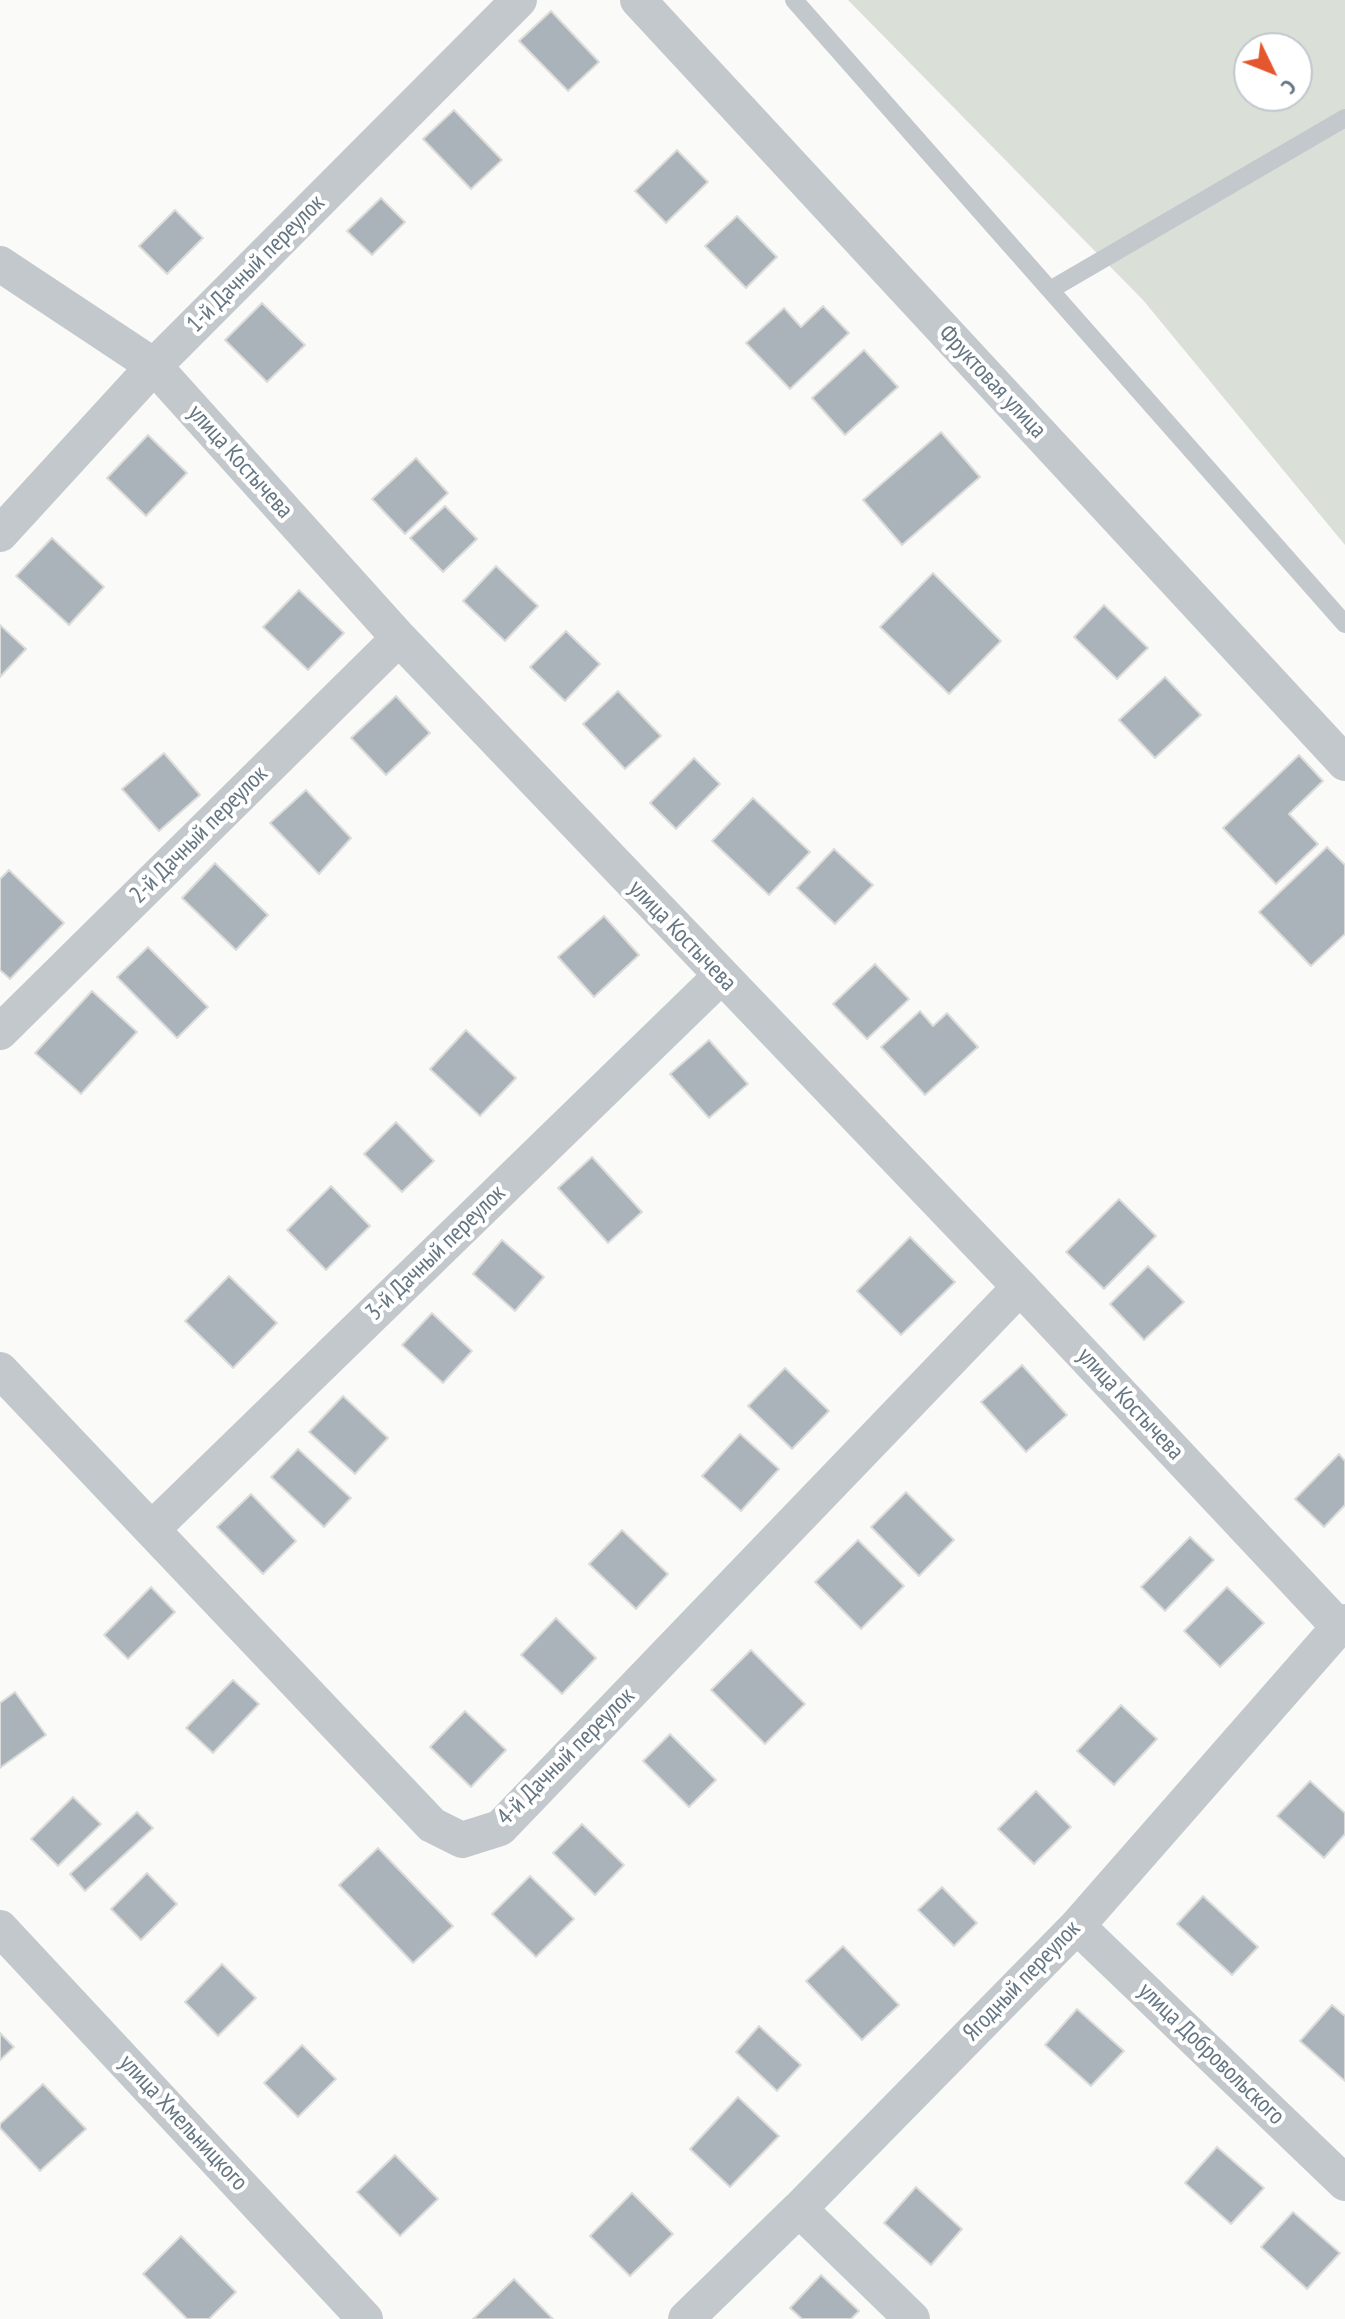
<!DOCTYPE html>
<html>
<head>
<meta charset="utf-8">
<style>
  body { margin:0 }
  #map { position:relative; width:1345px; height:2319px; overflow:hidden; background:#fafaf8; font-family:"PT Sans Narrow",sans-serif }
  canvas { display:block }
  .north { position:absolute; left:1233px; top:32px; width:80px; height:80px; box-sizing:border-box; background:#fff; border:2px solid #c1c8cd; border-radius:50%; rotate:133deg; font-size:22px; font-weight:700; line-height:32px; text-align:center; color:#657683 }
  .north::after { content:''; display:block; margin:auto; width:28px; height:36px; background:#e4572e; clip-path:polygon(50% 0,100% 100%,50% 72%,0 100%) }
</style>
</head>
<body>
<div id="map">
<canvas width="1345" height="2319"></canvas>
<div class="north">С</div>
</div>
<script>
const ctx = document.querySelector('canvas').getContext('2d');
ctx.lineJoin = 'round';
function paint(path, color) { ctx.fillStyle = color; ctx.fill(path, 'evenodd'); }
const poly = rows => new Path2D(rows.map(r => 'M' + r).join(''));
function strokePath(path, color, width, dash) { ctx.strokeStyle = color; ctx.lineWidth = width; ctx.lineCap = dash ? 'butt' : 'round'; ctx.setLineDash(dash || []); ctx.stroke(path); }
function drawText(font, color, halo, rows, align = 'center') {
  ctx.font = font + ' "PT Sans Narrow",sans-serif'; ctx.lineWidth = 8; ctx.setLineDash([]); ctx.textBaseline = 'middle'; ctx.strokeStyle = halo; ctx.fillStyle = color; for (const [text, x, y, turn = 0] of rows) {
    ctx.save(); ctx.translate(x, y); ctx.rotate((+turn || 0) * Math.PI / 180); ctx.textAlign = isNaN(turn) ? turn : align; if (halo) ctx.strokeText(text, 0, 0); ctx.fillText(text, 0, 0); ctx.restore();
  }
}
paint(poly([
  [848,0,1345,0,1345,545,1143,300],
  [1249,48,1297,48,1297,96,1249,96]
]), '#dadfd7');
const building = poly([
  [551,11,599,62,568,91,519,41,551,11],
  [454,110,502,160,471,189,423,139,454,110],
  [677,150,708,182,666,223,635,191,677,150],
  [381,198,405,222,372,255,347,231,381,198],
  [175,210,203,238,167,274,139,246,175,210],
  [737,216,777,257,746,288,705,246,737,216],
  [262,303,305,345,267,382,225,340,262,303],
  [823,306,849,333,790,389,746,343,784,308,801,327,823,306],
  [864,350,898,387,845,435,812,398,864,350],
  [941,432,980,477,902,545,863,500,941,432],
  [148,435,187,473,146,516,107,478,148,435],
  [416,458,448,493,405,534,372,499,416,458],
  [445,506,477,539,443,572,410,538,445,506],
  [52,538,104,587,69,625,16,576,52,538],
  [496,566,538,606,505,641,463,601,496,566],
  [933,573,1001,641,949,694,880,627,933,573],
  [299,590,344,633,308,670,263,627,299,590],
  [1104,605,1148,648,1117,679,1074,637,1104,605],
  [0,625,26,649,0,677,0,625],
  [566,631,600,664,565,701,530,667,566,631],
  [1165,677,1201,715,1155,758,1119,720,1165,677],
  [618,691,661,736,625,769,583,724,618,691],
  [396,696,430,733,386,775,351,738,396,696],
  [164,753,200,795,159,831,122,789,164,753],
  [1299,755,1323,781,1289,814,1318,844,1276,884,1223,828,1299,755],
  [694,758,720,784,676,829,650,803,694,758],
  [306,790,351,838,319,874,270,823,306,790],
  [753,798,810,852,769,895,712,841,753,798],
  [1327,847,1345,865,1345,934,1311,966,1259,912,1327,847],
  [834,849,873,885,835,924,797,888,834,849],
  [215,863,268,915,236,950,182,898,215,863],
  [9,870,64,923,10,979,0,970,0,879,9,870],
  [604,916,639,955,594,997,558,957,604,916],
  [148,947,208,1007,177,1038,117,977,148,947],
  [875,964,909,999,867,1039,833,1004,875,964],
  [92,991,137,1032,81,1094,35,1053,92,991],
  [920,1011,933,1026,947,1013,978,1047,925,1095,881,1047,920,1011],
  [466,1030,516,1078,480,1116,430,1069,466,1030],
  [709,1040,748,1084,709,1118,670,1074,709,1040],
  [396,1122,434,1161,402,1192,364,1154,396,1122],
  [592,1157,642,1212,608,1243,558,1188,592,1157],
  [331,1186,370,1226,326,1270,287,1230,331,1186],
  [1119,1199,1156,1236,1104,1289,1066,1252,1119,1199],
  [910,1237,955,1282,901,1335,857,1291,910,1237],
  [502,1240,544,1277,515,1311,473,1274,502,1240],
  [1148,1266,1184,1302,1144,1340,1110,1304,1148,1266],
  [229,1276,277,1323,233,1368,185,1321,229,1276],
  [432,1313,472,1351,443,1383,402,1345,432,1313],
  [1022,1365,1067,1415,1026,1452,981,1402,1022,1365],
  [785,1368,829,1411,792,1449,748,1406,785,1368],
  [343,1396,388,1438,355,1474,309,1432,343,1396],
  [740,1434,779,1469,741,1511,702,1476,740,1434],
  [298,1449,351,1498,324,1527,271,1477,298,1449],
  [1339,1454,1345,1461,1345,1505,1324,1527,1295,1499,1339,1454],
  [906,1492,954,1540,919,1576,871,1527,906,1492],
  [251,1494,296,1541,263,1574,217,1527,251,1494],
  [622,1530,668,1574,636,1609,589,1564,622,1530],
  [1190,1537,1214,1560,1165,1611,1141,1587,1190,1537],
  [858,1540,904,1586,861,1629,815,1582,858,1540],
  [151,1587,175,1612,128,1659,104,1635,151,1587],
  [1227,1587,1264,1623,1220,1667,1184,1631,1227,1587],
  [556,1618,596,1658,562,1694,521,1655,556,1618],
  [751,1650,805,1704,765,1744,711,1690,751,1650],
  [233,1680,259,1704,213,1753,186,1728,233,1680],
  [15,1692,46,1735,0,1768,0,1703,15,1692],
  [1121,1705,1157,1739,1114,1785,1077,1751,1121,1705],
  [465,1711,506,1750,471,1787,430,1747,465,1711],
  [670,1734,716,1780,689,1807,643,1761,670,1734],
  [1310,1781,1345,1813,1345,1834,1324,1858,1277,1816,1310,1781],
  [1036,1791,1071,1827,1034,1864,998,1829,1036,1791],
  [73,1797,101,1824,58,1866,31,1839,73,1797],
  [137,1812,153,1828,85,1891,70,1874,137,1812],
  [582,1824,624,1865,595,1895,553,1853,582,1824],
  [378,1848,453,1926,413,1963,339,1885,378,1848],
  [147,1873,177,1904,141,1940,111,1909,147,1873],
  [530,1876,574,1919,536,1957,492,1914,530,1876],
  [942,1887,977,1923,954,1946,918,1910,942,1887],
  [1203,1896,1258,1947,1232,1975,1177,1924,1203,1896],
  [843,1946,899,2005,862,2040,806,1981,843,1946],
  [222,1964,256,1998,218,2036,185,2002,222,1964],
  [1332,2005,1345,2016,1345,2081,1300,2041,1332,2005],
  [1077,2009,1124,2051,1091,2086,1045,2045,1077,2009],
  [759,2026,801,2065,777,2091,736,2052,759,2026],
  [0,2033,14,2047,0,2060,0,2033],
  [302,2045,336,2079,298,2117,264,2083,302,2045],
  [43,2084,86,2129,40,2171,0,2128,0,2124,43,2084],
  [738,2097,779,2136,730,2187,690,2149,738,2097],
  [1217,2147,1264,2188,1231,2224,1185,2183,1217,2147],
  [395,2155,438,2199,400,2236,357,2192,395,2155],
  [916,2187,962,2229,931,2265,884,2223,916,2187],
  [632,2193,673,2234,630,2276,590,2236,632,2193],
  [1293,2212,1340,2253,1307,2289,1261,2247,1293,2212],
  [181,2236,236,2292,209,2319,187,2319,143,2274,181,2236],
  [821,2275,859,2311,851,2319,802,2319,790,2308,821,2275],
  [514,2279,553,2319,473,2319,514,2279]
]);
paint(building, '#aab3b9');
strokePath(building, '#dcdcda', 2);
strokePath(poly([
  [794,0,1345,624],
  [1050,290,1345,118]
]), '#c3c8cc', 18);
strokePath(poly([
  [638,0,1345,763],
  [0,264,154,366,399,638,1020,1287,1339,1627,1345,1622],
  [0,534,154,366,519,0],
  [0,1032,399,638],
  [0,1370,432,1825,462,1840,500,1828,1020,1287],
  [152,1529,720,977],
  [1077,1926,1345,2183],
  [0,1928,365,2319],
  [799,2209,912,2319],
  [686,2319,799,2209,1077,1926,1339,1627]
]), '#c3c8cc', 36);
drawText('24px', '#657683', '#fff', [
  ["1-й Дачный переулок",256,264,-45],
  ["Фруктовая улица",992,382,47],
  ["улица Костычева",240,462,48],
  ["2-й Дачный переулок",199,835,-45],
  ["улица Костычева",682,936,46],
  ["3-й Дачный переулок",436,1253,-44],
  ["улица Костычева",1130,1404,47],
  ["4-й Дачный переулок",566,1757,-45],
  ["Ягодный переулок",1022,1981,-46],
  ["улица Добровольского",1211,2054,44],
  ["улица Хмельницкого",183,2123,47]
]);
</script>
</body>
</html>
